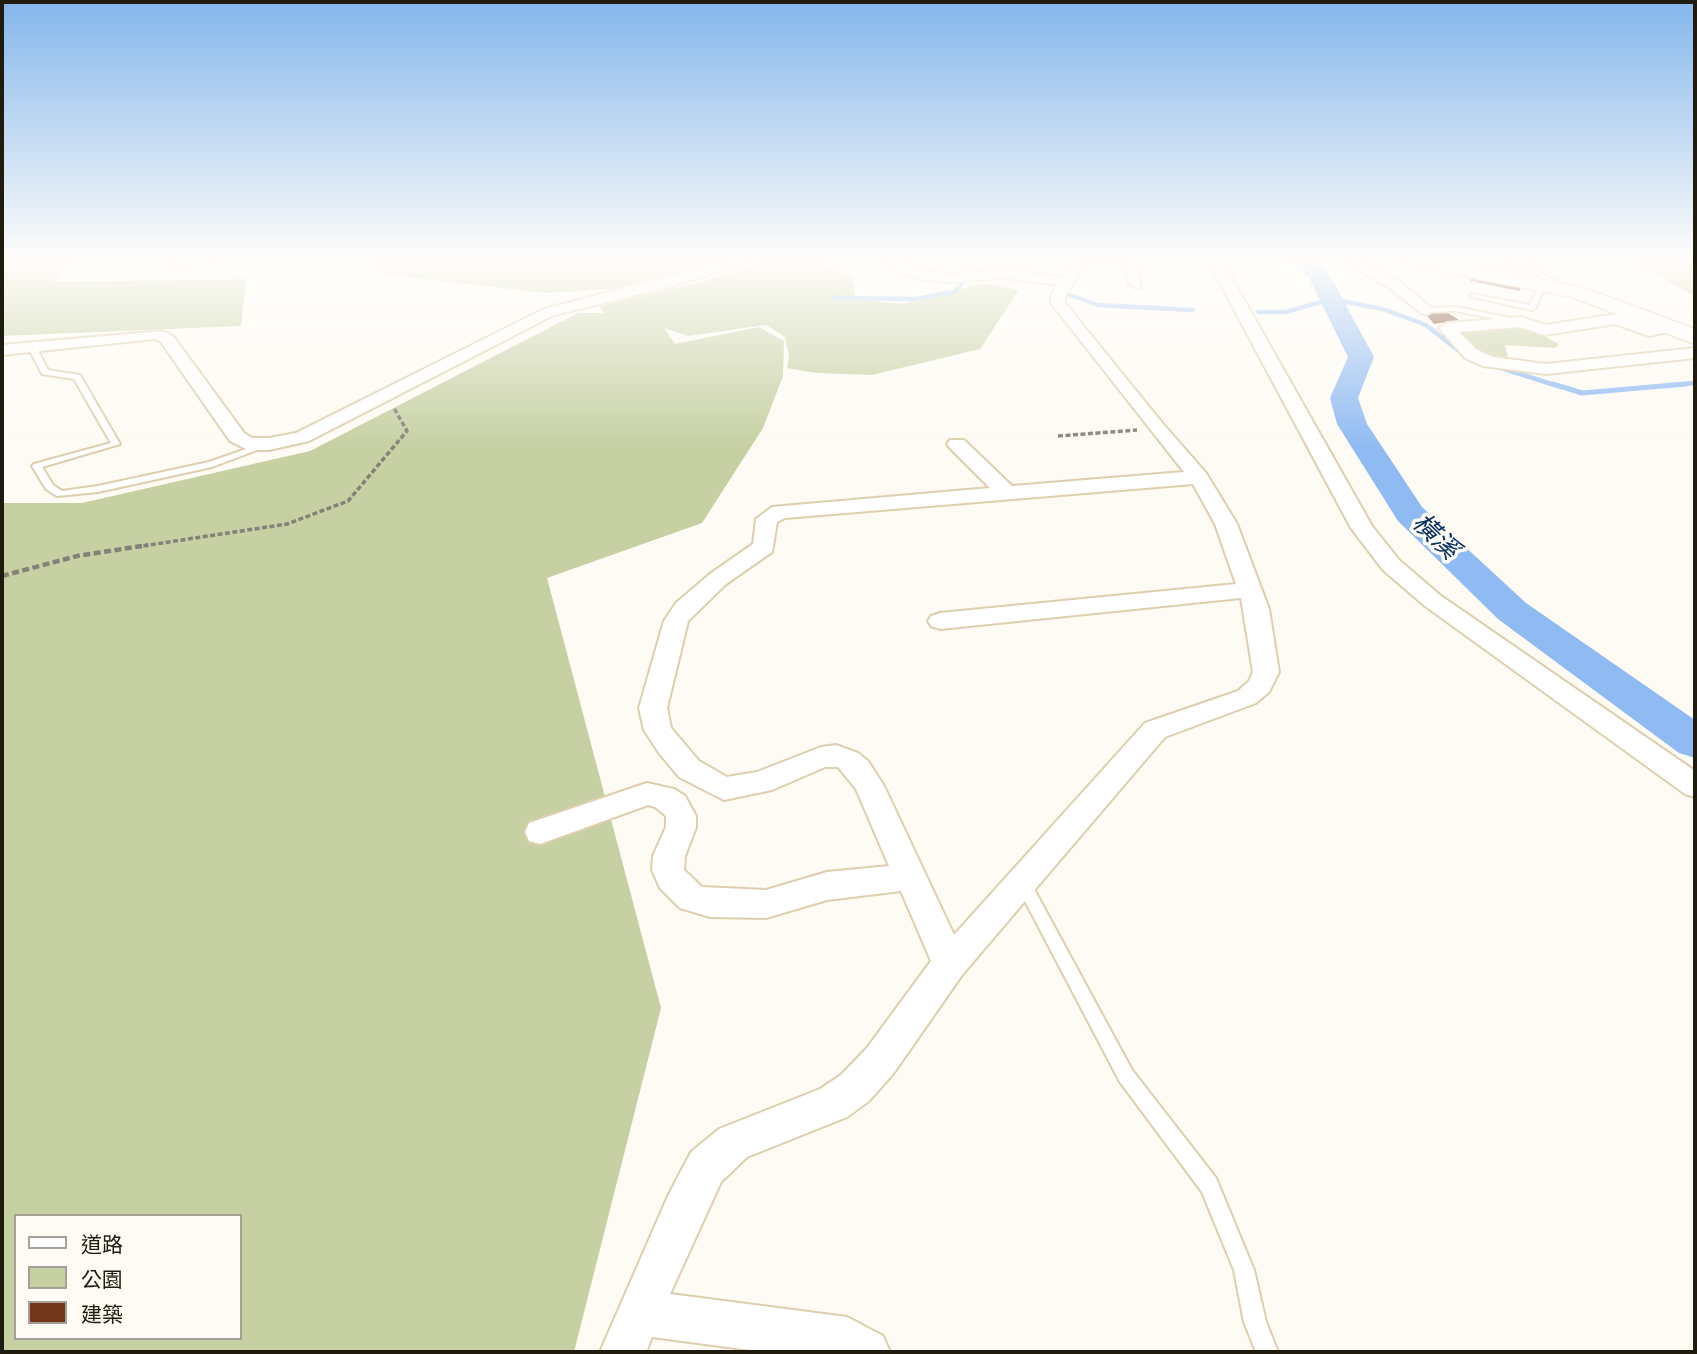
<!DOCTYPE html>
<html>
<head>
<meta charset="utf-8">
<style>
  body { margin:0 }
  #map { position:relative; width:1697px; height:1354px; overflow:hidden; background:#fefbf4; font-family:Bitter,"Noto Sans TC",serif }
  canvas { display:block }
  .frame { position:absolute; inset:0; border:4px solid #201b0f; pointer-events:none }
  .legend { position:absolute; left:14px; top:1214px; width:228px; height:126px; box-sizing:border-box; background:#fefbf4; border:2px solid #a5a198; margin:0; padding:9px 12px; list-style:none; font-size:21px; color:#201b0f }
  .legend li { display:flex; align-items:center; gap:14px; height:35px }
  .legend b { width:35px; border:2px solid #a5a198 }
</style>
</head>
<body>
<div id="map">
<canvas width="1697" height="1354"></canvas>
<div class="frame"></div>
<ul class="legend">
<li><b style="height:9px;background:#fff"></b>道路</li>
<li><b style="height:19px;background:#c6d0a3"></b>公園</li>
<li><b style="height:19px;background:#73381b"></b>建築</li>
</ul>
</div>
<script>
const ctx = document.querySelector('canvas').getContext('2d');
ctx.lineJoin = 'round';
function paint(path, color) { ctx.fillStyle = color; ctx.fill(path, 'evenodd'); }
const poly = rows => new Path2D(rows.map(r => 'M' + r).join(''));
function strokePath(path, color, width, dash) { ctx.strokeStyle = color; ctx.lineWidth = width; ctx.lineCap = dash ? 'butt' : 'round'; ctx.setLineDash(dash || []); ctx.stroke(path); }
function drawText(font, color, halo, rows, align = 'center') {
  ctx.font = font + ' Bitter,"Noto Sans TC",serif'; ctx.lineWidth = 7; ctx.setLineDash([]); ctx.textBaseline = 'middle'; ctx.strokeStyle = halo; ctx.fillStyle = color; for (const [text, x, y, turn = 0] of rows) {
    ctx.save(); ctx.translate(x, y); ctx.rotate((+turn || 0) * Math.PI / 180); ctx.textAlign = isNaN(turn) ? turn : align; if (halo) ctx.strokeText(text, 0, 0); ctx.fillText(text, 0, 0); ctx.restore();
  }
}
paint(poly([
  [2,259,102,259,68,262,54,282,246,279,241,326,2,336],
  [369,259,718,259,614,289,545,293,389,275],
  [774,259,816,259,852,279,856,299,902,304,984,283,1019,290,980,349,872,375,816,373,787,368,789,355,785,337,766,325,688,336,664,328,675,344,759,327,784,341,783,376,763,428,702,523,547,578,661,1008,574,1352,2,1352,2,503,82,503,310,451,578,313,604,313,600,306,694,284],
  [16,1216,240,1216,240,1338,16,1338],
  [1633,259,1695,259,1695,297],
  [1523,324,1559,344,1555,348,1505,345,1509,362,1476,353,1454,329]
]), '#c6d0a3');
strokePath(poly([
  [1065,293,1098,305,1193,310],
  [834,298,915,299,954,292,962,284],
  [1258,312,1286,312,1331,299,1383,309,1426,325,1469,359],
  [1501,368,1558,386],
  [1665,386,1695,383]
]), '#8fbaf2', 4.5);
strokePath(poly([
  [1553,384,1582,393,1685,384]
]), '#8fbaf2', 5);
paint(poly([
  [1286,259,1311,259,1328,272,1374,357,1358,398,1367,424,1422,507,1526,603,1695,720,1695,758,1679,753,1498,619,1398,521,1337,424,1330,398,1348,357,1308,276,1286,259]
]), '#8fbaf2');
paint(poly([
  [1474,273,1524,283,1519,291,1470,281],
  [1445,311,1459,320,1434,324,1425,313]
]), '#73381b');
const lane = poly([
  [1503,259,1510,259,1573,289,1568,290,1503,259],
  [1542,283,1545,285,1536,308,1532,310,1469,296,1472,294,1530,305,1539,285,1542,283],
  [1456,307,1521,320,1525,322,1521,324,1456,311,1426,312,1422,310,1426,308,1456,307],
  [29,345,35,345,48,370,80,375,120,444,42,467,53,485,62,491,98,486,209,462,269,441,273,444,212,467,98,492,57,496,46,489,32,466,34,464,111,443,74,379,42,374,28,347,29,345],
  [1023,876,1028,878,1132,1070,1216,1178,1254,1270,1266,1322,1278,1352,1256,1352,1244,1322,1234,1270,1202,1192,1120,1082,1015,882,1018,878,1023,876]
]);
const street = poly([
  [178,259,221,259,214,263,171,266,171,260,178,259],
  [736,259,757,259,669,287,554,315,309,441,269,450,248,450,230,441,161,342,155,339,2,355,2,345,163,331,173,336,244,433,252,438,269,438,296,433,544,309,736,259],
  [882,259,898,259,922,271,950,274,1005,270,1063,277,1074,259,1121,259,1114,263,1086,262,1065,296,1065,303,1163,424,1206,473,1237,524,1269,609,1279,672,1269,692,1256,703,1165,737,962,975,893,1074,869,1101,847,1117,747,1157,721,1182,670,1294,847,1317,883,1336,890,1352,765,1352,652,1337,646,1352,600,1352,668,1196,691,1152,719,1129,820,1089,841,1075,867,1048,931,961,901,891,827,900,766,918,710,917,680,908,660,888,652,870,653,856,666,827,666,816,655,807,648,805,540,844,529,841,525,832,529,823,647,783,674,789,685,796,696,816,696,827,685,856,684,870,702,887,766,890,827,872,889,866,856,789,838,767,825,767,772,790,724,800,679,777,659,753,644,730,639,708,664,621,676,603,710,574,753,544,756,519,772,507,990,488,950,448,947,444,950,440,964,440,1012,486,1184,472,1051,303,1051,296,1058,285,1005,278,950,282,920,279,903,274,882,259],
  [1193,484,1215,524,1236,584,940,613,931,616,928,621,931,626,940,629,1241,598,1253,672,1249,681,1238,691,1145,723,954,935,884,786,868,761,858,753,836,745,821,747,757,772,727,777,699,761,671,728,667,708,688,621,726,584,772,552,777,522,785,518,1193,484],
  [1124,259,1138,259,1141,287,1136,288,1129,284,1124,259],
  [1207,259,1221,259,1372,526,1399,560,1441,596,1695,771,1695,797,1685,794,1425,606,1383,570,1351,528,1207,259],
  [1340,259,1356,259,1401,283,1434,310,1426,315,1421,313,1391,289,1340,259],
  [1513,259,1542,259,1535,263,1507,266,1507,260,1513,259],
  [1617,314,1650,326,1671,322,1679,327,1677,330,1649,336,1616,324,1544,335,1520,327,1459,332,1477,350,1493,357,1546,364,1695,348,1695,358,1546,374,1483,366,1465,358,1439,328,1447,323,1521,317,1545,325,1617,314]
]);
const secondary = poly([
  [1399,259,1437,259,1584,288,1695,329,1695,344,1572,297,1409,265,1399,259]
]);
strokePath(lane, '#ddcfae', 4);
strokePath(street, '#ddcfae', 4);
strokePath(secondary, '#ddcfae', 3);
strokePath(poly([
  [1058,436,1137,430],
  [136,547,287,524,348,501,407,431,394,408]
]), '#858177', 3.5, [5, 2.5]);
strokePath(poly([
  [2,576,77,556,148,545]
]), '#858177', 4.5, [7, 3.5]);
paint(lane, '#fff');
paint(street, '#fff');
paint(secondary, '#fff');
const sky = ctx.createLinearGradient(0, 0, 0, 448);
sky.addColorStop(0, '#84b6ec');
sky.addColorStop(0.58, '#fffdfa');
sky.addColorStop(1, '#fffdfa00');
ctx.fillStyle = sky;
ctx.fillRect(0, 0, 1697, 448);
drawText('italic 26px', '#053061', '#fefbf4', [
  ["橫溪",1435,537,44]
]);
</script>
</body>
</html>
